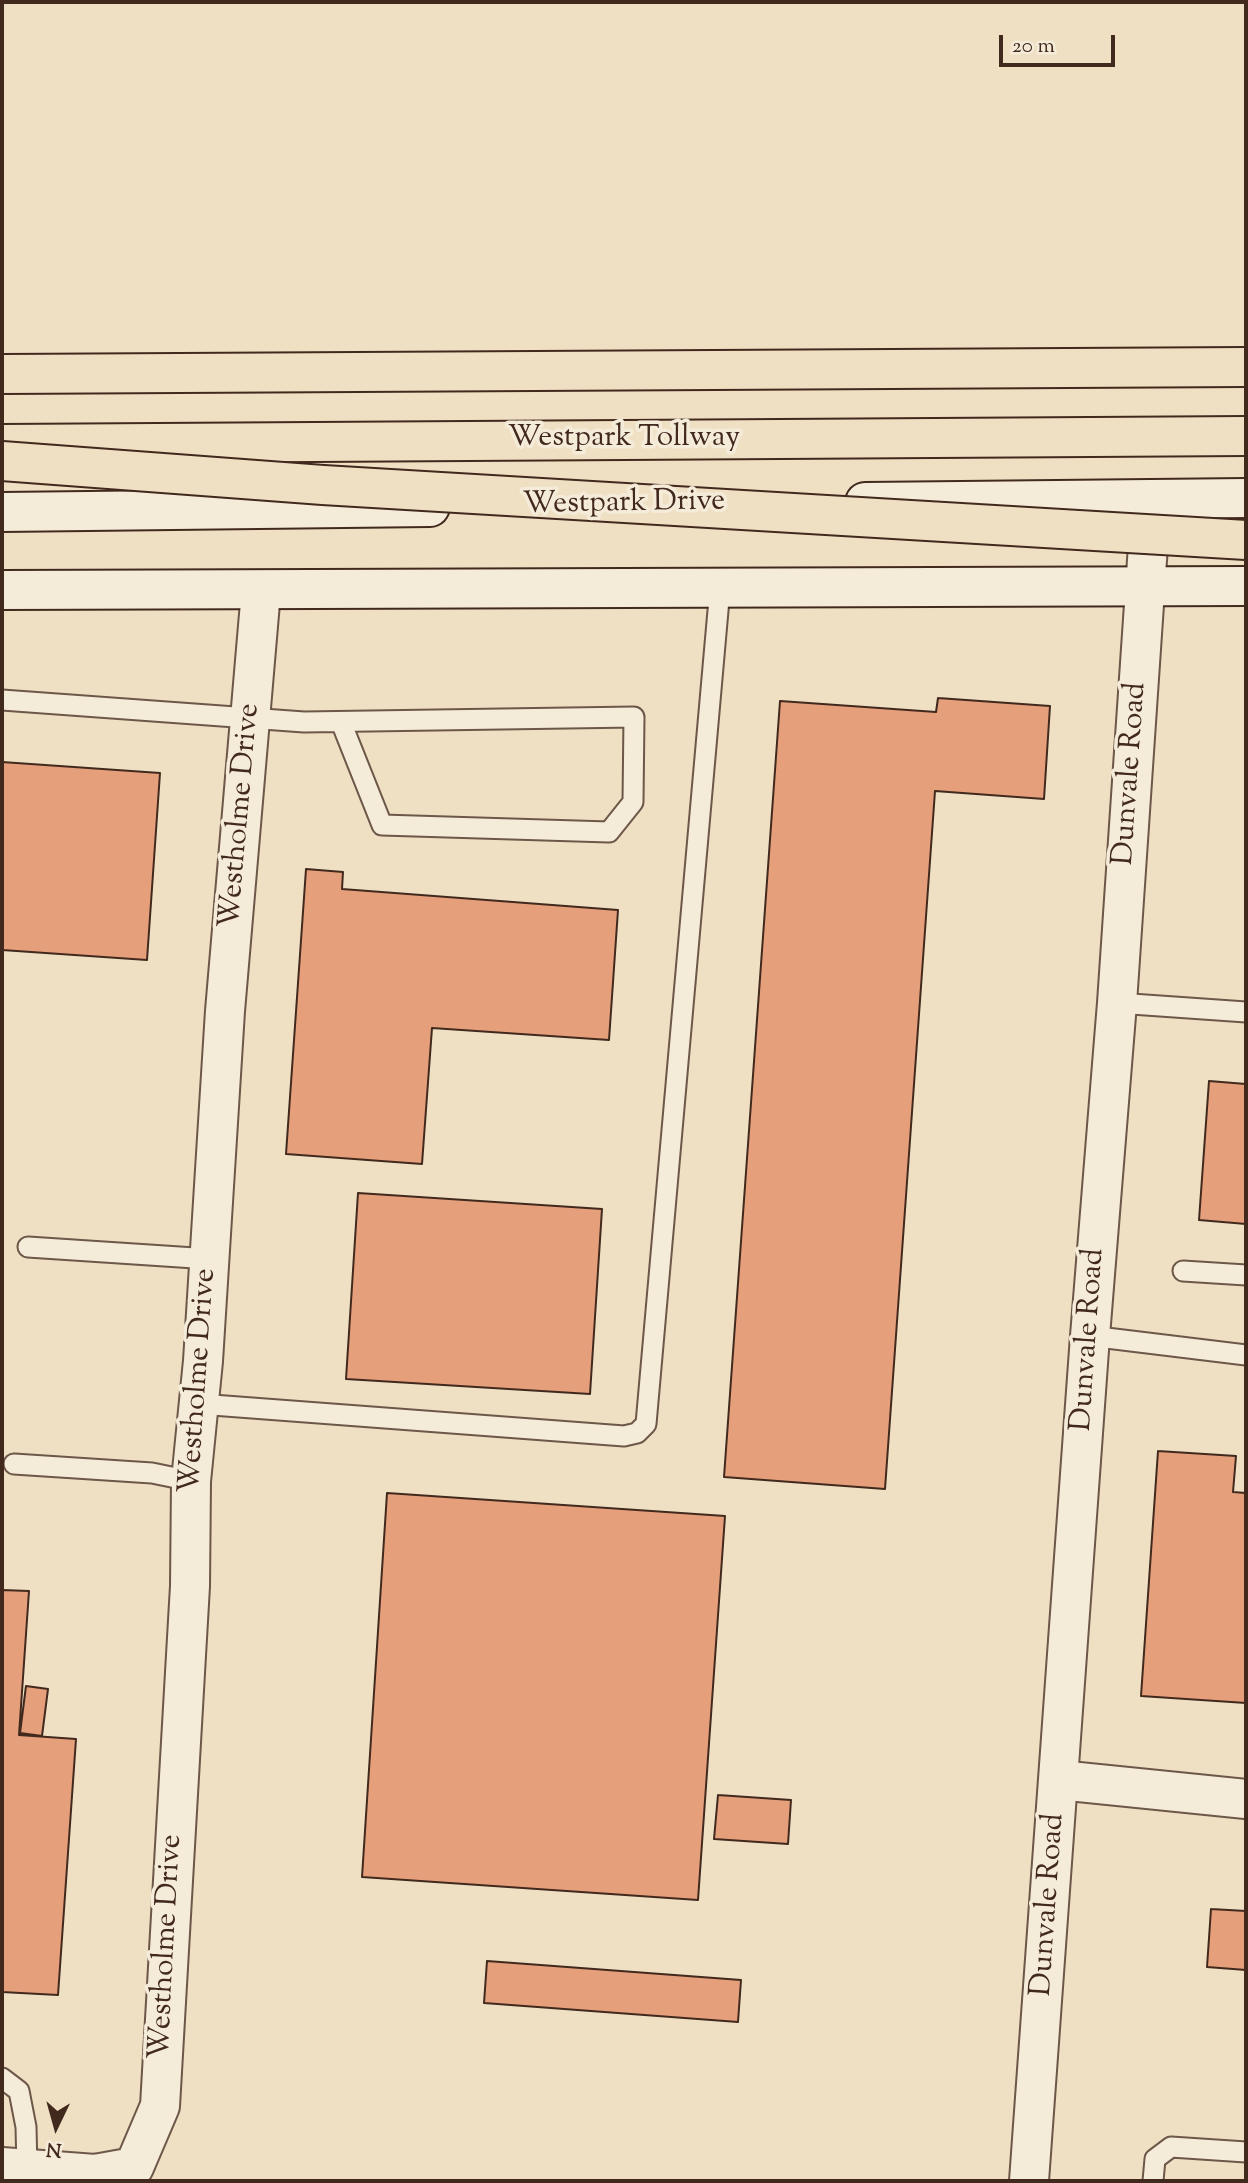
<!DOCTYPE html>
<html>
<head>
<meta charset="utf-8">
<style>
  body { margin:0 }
  #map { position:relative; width:1248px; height:2183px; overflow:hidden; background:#efe0c4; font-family:"Sorts Mill Goudy",serif }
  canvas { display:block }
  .frame { position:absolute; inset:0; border:4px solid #42291e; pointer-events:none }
  .north { position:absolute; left:21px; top:2092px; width:70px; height:70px; -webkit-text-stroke:5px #f5ebd9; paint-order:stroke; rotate:185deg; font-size:19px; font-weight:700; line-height:28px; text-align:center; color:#42291e }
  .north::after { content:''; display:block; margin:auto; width:24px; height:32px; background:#42291e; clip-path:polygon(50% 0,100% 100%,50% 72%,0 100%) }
  .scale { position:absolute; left:999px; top:35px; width:116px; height:32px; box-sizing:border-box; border:4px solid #42291e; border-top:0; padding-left:9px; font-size:21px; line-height:24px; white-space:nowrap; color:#42291e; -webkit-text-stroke:5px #f5ebd9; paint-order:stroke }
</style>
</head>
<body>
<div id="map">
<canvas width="1248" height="2183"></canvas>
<div class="frame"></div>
<div class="north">N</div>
<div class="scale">20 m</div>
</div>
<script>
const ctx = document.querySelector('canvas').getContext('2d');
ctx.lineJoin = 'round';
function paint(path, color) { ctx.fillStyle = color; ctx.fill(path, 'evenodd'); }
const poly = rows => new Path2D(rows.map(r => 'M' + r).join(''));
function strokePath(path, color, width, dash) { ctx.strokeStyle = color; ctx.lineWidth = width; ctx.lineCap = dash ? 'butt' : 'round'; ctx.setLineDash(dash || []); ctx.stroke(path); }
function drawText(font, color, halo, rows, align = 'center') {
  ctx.font = font + ' "Sorts Mill Goudy",serif'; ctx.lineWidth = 7; ctx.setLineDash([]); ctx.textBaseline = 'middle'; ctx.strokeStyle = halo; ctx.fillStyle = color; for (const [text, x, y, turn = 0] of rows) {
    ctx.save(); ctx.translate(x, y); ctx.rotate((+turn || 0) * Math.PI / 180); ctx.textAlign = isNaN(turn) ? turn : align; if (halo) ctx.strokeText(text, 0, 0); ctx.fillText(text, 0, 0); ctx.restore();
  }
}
const building = poly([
  [938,698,1050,706,1044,799,935,791,885,1489,724,1477,780,701,936,712,938,698],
  [2,762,160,773,147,960,2,950,2,762],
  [306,869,343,872,342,889,618,910,609,1040,432,1028,422,1164,286,1154,306,869],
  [1209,1081,1246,1084,1246,1224,1199,1220,1209,1081],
  [358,1193,602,1209,590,1394,346,1379,358,1193],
  [1158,1451,1236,1456,1233,1492,1246,1493,1246,1703,1141,1696,1158,1451],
  [387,1493,725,1516,698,1900,362,1877,387,1493],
  [2,1590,29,1591,19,1735,76,1739,58,1995,2,1992,2,1590],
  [26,1686,48,1689,42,1736,20,1733,26,1686],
  [718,1795,791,1800,788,1844,714,1839,718,1795],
  [1211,1909,1246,1911,1246,1970,1207,1967,1211,1909],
  [487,1961,741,1980,738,2022,484,2003,487,1961]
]);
paint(building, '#e59f7b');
strokePath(building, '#42291e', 2);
const service = poly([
  [2,700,304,722,634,717,633,802,609,832,382,825,341,722],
  [1117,1003,1246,1012],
  [28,1247,210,1259],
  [1183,1271,1246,1275],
  [1090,1336,1246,1355],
  [199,1404,624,1436,637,1433,646,1424,720,588],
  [14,1464,152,1473,191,1481],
  [2,2078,19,2091,26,2127,27,2169],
  [1153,2181,1155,2159,1171,2147,1246,2152]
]);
const minor = poly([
  [1059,1780,1246,1799],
  [2,2167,95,2174,134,2167,160,2106,190,1586,191,1481,203,1361,225,1011,261,591]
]);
const tertiary = poly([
  [1029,2181,1090,1336,1117,1003,1151,501]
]);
const secondary = poly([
  [865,502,1246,498],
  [2,512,430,507],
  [2,590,1246,586]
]);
const motorway = poly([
  [2,374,1246,367],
  [2,444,1246,436]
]);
strokePath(service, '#6d5748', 23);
strokePath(minor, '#6d5748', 42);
strokePath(tertiary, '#6d5748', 42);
strokePath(secondary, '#42291e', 42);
strokePath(motorway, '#42291e', 42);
strokePath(service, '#f5ebd9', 19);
strokePath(minor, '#f5ebd9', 38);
strokePath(tertiary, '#f5ebd9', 38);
strokePath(secondary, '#f5ebd9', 38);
strokePath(motorway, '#efe0c4', 38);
const motorwayBridge = poly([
  [2,461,323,485,1246,540]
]);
strokePath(motorwayBridge, '#42291e', 42, []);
strokePath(motorwayBridge, '#efe0c4', 38);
drawText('30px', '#42291e', '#f5ebd9', [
  ["Westpark Tollway",624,440],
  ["Westpark Drive",624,505,-1],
  ["Dunvale Road",1132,774,-86],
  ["Westholme Drive",242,816,-85],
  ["Dunvale Road",1090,1340,-86],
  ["Westholme Drive",200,1381,-86],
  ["Dunvale Road",1050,1905,-86],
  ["Westholme Drive",168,1947,-87]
]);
</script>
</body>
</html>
